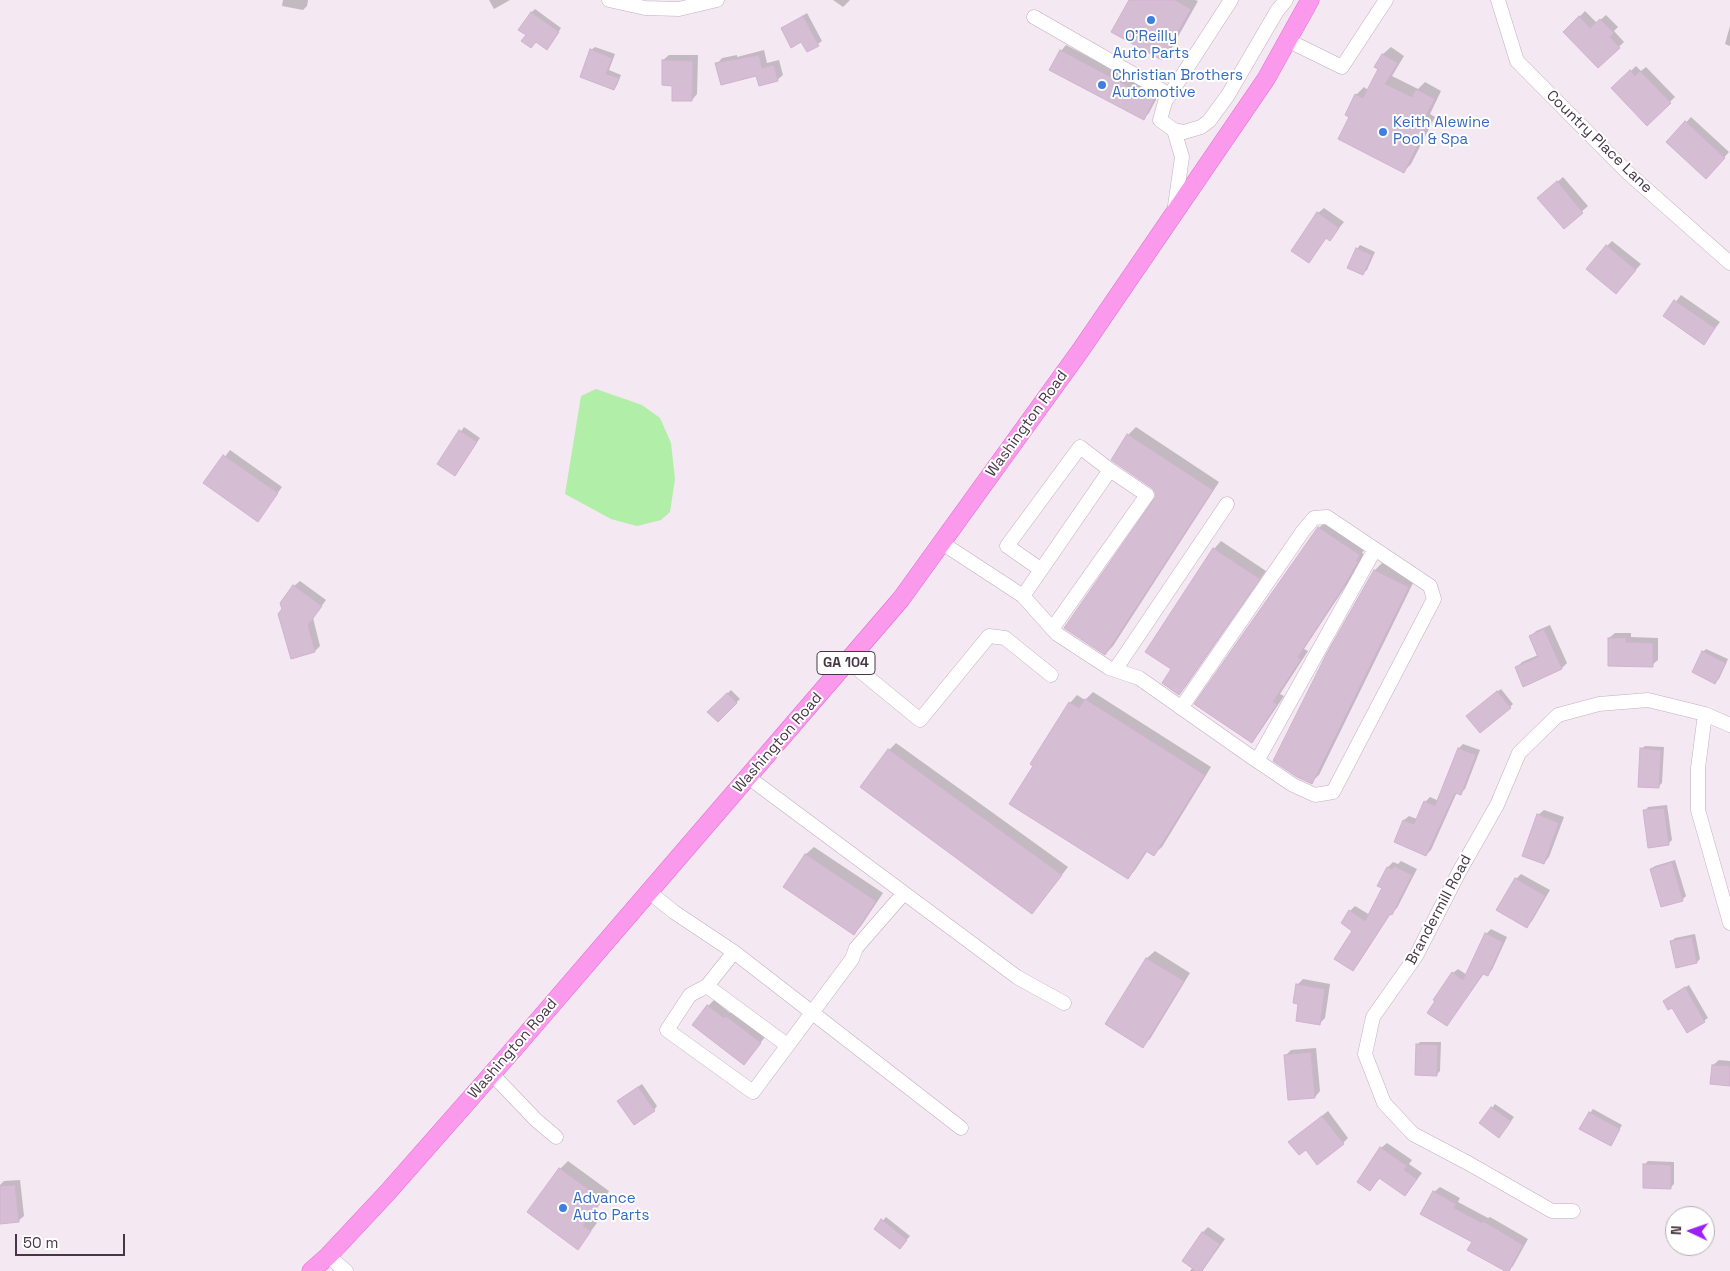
<!DOCTYPE html>
<html>
<head>
<meta charset="utf-8">
<style>
  body { margin:0 }
  #map { position:relative; width:1730px; height:1271px; overflow:hidden; background:#f4e8f2; font-family:"Space Grotesk",sans-serif }
  canvas { display:block }
  .north { position:absolute; left:1665px; top:1206px; width:50px; height:50px; box-sizing:border-box; background:#fff; border:1px solid #b5afb5; border-radius:50%; rotate:273deg; font-size:14px; font-weight:700; line-height:20px; text-align:center; color:#473746 }
  .north::after { content:''; display:block; margin:auto; width:18px; height:22px; background:#9d1ff3; clip-path:polygon(50% 0,100% 100%,50% 72%,0 100%) }
  .scale { position:absolute; left:15px; top:1234px; width:110px; height:22px; box-sizing:border-box; border:2px solid #473746; border-top:0; padding-left:6px; font-size:15px; line-height:18px; white-space:nowrap; color:#473746; -webkit-text-stroke:4px #fff; paint-order:stroke }
</style>
</head>
<body>
<div id="map">
<canvas width="1730" height="1271"></canvas>
<div class="north">N</div>
<div class="scale">50 m</div>
</div>
<script>
const ctx = document.querySelector('canvas').getContext('2d');
ctx.lineJoin = 'round';
function paint(path, color) { ctx.fillStyle = color; ctx.fill(path, 'evenodd'); }
const poly = rows => new Path2D(rows.map(r => 'M' + r).join(''));
function strokePath(path, color, width, dash) { ctx.strokeStyle = color; ctx.lineWidth = width; ctx.lineCap = dash ? 'butt' : 'round'; ctx.setLineDash(dash || []); ctx.stroke(path); }
function drawText(font, color, halo, rows, align = 'center') {
  ctx.font = font + ' "Space Grotesk",sans-serif'; ctx.lineWidth = 4; ctx.setLineDash([]); ctx.textBaseline = 'middle'; ctx.strokeStyle = halo; ctx.fillStyle = color; for (const [text, x, y, turn = 0] of rows) {
    ctx.save(); ctx.translate(x, y); ctx.rotate((+turn || 0) * Math.PI / 180); ctx.textAlign = isNaN(turn) ? turn : align; if (halo) ctx.strokeText(text, 0, 0); ctx.fillText(text, 0, 0); ctx.restore();
  }
}
paint(poly([
  [596,389,642,405,660,418,671,443,675,479,670,512,661,520,637,526,611,519,565,494,581,396]
]), '#b1eea7');
paint(poly([
  [283,0,308,0,307,6,303,10,282,6],
  [489,0,510,0,494,9],
  [833,0,850,0,843,7],
  [1130,0,1195,0,1198,1,1170,51,1162,59],
  [535,9,561,28,550,45,527,35,531,13],
  [1585,11,1597,23,1606,15,1618,27,1614,31,1624,42,1598,67,1565,32],
  [807,13,822,41,808,51,802,41,782,29],
  [1730,26,1730,46,1725,44],
  [1066,45,1159,94,1149,113,1144,118,1061,51],
  [595,47,615,54,609,70,621,75,617,85,614,89,591,50],
  [1391,47,1404,56,1392,76,1418,89,1425,82,1441,91,1430,114,1435,117,1411,164,1404,171,1351,116,1356,95,1364,87,1368,90,1379,68,1376,66,1383,54],
  [764,50,767,63,779,60,783,75,777,80,717,64,722,58,737,55,737,57],
  [669,55,698,55,697,94,692,100,673,84,663,60],
  [1636,66,1641,71,1646,67,1675,97,1647,124,1613,88],
  [1691,117,1729,152,1711,172,1668,142],
  [1563,177,1588,206,1564,227,1545,193],
  [1324,208,1344,222,1330,239,1327,237,1308,262,1318,213],
  [1612,241,1641,264,1621,287,1607,246],
  [1360,245,1375,252,1367,270,1363,273,1357,249],
  [1681,295,1720,322,1704,343,1665,316],
  [464,427,480,438,455,474,439,464],
  [1136,427,1219,482,1113,646,1105,654,1157,497,1156,491,1128,435],
  [230,450,282,487,258,520,205,483],
  [1327,520,1366,547,1362,553,1364,554,1351,578,1304,649,1308,651,1280,694,1284,696,1259,733,1252,741,1196,704,1319,528],
  [1221,541,1266,571,1186,686,1179,694,1172,669,1214,549],
  [1382,563,1415,579,1319,775,1311,782,1375,570],
  [300,581,326,600,313,618,320,646,315,651,292,658,294,586],
  [1550,625,1567,663,1562,668,1524,685,1516,668,1522,662,1538,655,1530,637,1536,631],
  [1615,633,1631,633,1631,637,1658,638,1658,660,1652,665,1609,638],
  [1706,649,1728,659,1719,679,1715,682,1703,652],
  [1501,689,1513,704,1510,707,1471,713],
  [731,690,740,699,718,720,709,712],
  [1093,692,1211,767,1162,847,1154,854,1148,850,1135,870,1128,878,1035,766,1070,703,1077,695,1085,700],
  [896,743,1068,867,1032,913,889,750],
  [1463,744,1480,750,1465,789,1461,793,1457,792,1431,850,1426,855,1395,841,1404,820,1409,816,1417,819,1425,802,1430,797,1439,801,1459,748],
  [1645,746,1664,747,1662,783,1658,787,1641,749],
  [1667,805,1672,840,1668,844,1645,811,1648,807],
  [1544,810,1564,817,1549,857,1544,863,1538,815],
  [814,847,883,893,861,926,854,933,784,887,806,854],
  [1675,860,1686,896,1682,900,1651,869,1655,866],
  [1401,861,1417,869,1397,908,1391,913,1358,964,1353,970,1354,930,1350,911,1355,906,1370,915,1383,888,1388,867,1393,862,1398,864],
  [1521,874,1550,890,1532,921,1527,926,1516,879],
  [1491,929,1507,937,1492,970,1487,975,1484,973,1447,1025,1453,973,1458,969,1467,975,1486,934],
  [1695,934,1700,959,1697,962,1672,941,1675,938],
  [1155,951,1190,973,1150,1039,1142,1046,1107,1024,1147,958],
  [1303,979,1330,984,1325,1018,1319,1024,1297,985],
  [1689,985,1708,1018,1688,1031,1673,1006,1665,1001],
  [714,1000,730,1013,732,1011,765,1037,749,1058,708,1006],
  [1420,1042,1441,1042,1440,1071,1436,1075,1417,1045],
  [1316,1048,1320,1091,1315,1097,1286,1055,1291,1050],
  [1719,1060,1730,1061,1730,1084,1713,1065],
  [642,1084,657,1106,654,1110,622,1098],
  [1495,1104,1514,1117,1502,1133,1481,1123],
  [1593,1109,1622,1125,1610,1145,1590,1113],
  [1328,1111,1348,1138,1343,1143,1306,1148,1290,1142],
  [1387,1143,1412,1160,1409,1164,1422,1173,1405,1195,1380,1178,1370,1190,1381,1148],
  [568,1161,609,1191,590,1218,597,1223,578,1248,529,1212,560,1169],
  [1648,1161,1674,1162,1674,1184,1670,1188,1644,1165],
  [20,1180,24,1216,18,1221,0,1223,0,1185,4,1181],
  [1440,1187,1460,1198,1458,1202,1488,1218,1490,1217,1528,1239,1513,1266,1508,1271,1473,1242,1434,1192],
  [886,1217,910,1236,903,1244,876,1229],
  [1208,1227,1225,1239,1202,1271,1190,1271,1193,1267,1203,1232]
]), '#0003');
const building = poly([
  [1129,0,1175,0,1191,9,1162,60,1111,32,1129,0],
  [531,12,559,32,547,50,536,42,531,48,521,41,526,35,518,30,531,12],
  [803,16,819,46,807,52,801,42,791,48,781,28,803,16],
  [1579,16,1590,28,1600,19,1614,33,1610,37,1620,48,1598,68,1563,32,1579,16],
  [590,49,612,58,606,74,619,78,614,90,580,77,590,49],
  [1060,50,1154,100,1144,120,1049,70,1060,50],
  [1382,54,1398,63,1385,84,1412,97,1416,89,1435,99,1423,121,1428,124,1404,173,1338,139,1349,117,1345,115,1355,94,1363,98,1378,69,1374,67,1382,54],
  [759,55,762,68,774,65,778,81,759,86,756,76,721,85,715,63,759,55],
  [662,60,693,61,692,101,672,101,672,86,662,85,662,60],
  [1630,70,1635,76,1640,71,1671,103,1647,126,1611,88,1630,70],
  [1685,121,1725,158,1706,179,1666,142,1685,121],
  [1557,181,1583,213,1564,229,1537,198,1557,181],
  [1317,212,1339,228,1330,241,1326,238,1309,263,1291,251,1317,212],
  [1606,245,1636,270,1616,294,1586,269,1606,245],
  [1356,248,1372,255,1363,275,1347,268,1356,248],
  [1674,300,1715,328,1704,345,1663,316,1674,300],
  [459,430,477,442,455,476,437,464,459,430],
  [1127,434,1213,490,1105,655,1064,628,1156,496,1155,492,1152,488,1111,460,1127,434],
  [223,455,278,493,258,522,203,483,223,455],
  [1318,527,1360,555,1356,561,1358,562,1344,586,1298,657,1301,659,1273,702,1277,704,1252,743,1194,704,1318,527],
  [1213,548,1260,579,1179,695,1162,683,1171,669,1145,652,1213,548],
  [1374,570,1409,587,1312,784,1297,777,1273,761,1327,653,1374,570],
  [293,585,322,606,308,625,315,652,291,659,278,614,282,609,280,603,293,585],
  [1544,629,1562,669,1523,687,1515,667,1538,657,1529,636,1544,629],
  [1608,638,1626,638,1626,642,1653,643,1653,667,1608,666,1608,638],
  [1702,651,1726,663,1715,684,1692,672,1702,651],
  [1497,691,1511,708,1480,733,1466,716,1497,691],
  [727,693,737,703,718,722,707,712,727,693],
  [1085,699,1205,775,1154,856,1146,851,1128,879,1009,804,1033,766,1030,764,1069,702,1079,708,1085,699],
  [1458,748,1476,755,1461,795,1455,793,1426,856,1394,842,1403,820,1414,824,1424,801,1435,806,1458,748],
  [1640,748,1661,750,1659,788,1638,787,1640,748],
  [888,749,1062,875,1032,914,860,787,888,749],
  [1664,808,1669,845,1648,848,1643,810,1664,808],
  [1537,814,1559,823,1544,864,1522,856,1537,814],
  [805,854,876,901,854,935,783,887,805,854],
  [1672,862,1683,901,1661,907,1650,869,1672,862],
  [1394,866,1412,875,1392,915,1390,914,1353,971,1334,959,1352,931,1341,923,1349,910,1365,921,1382,888,1377,886,1387,867,1393,869,1394,866],
  [1515,878,1545,896,1527,928,1496,910,1515,878],
  [1485,933,1503,942,1488,976,1483,974,1447,1026,1427,1013,1435,1001,1433,1000,1452,972,1463,980,1485,933],
  [1692,937,1697,963,1676,968,1670,941,1692,937],
  [1146,958,1184,981,1143,1048,1105,1024,1146,958],
  [1296,984,1325,989,1320,1025,1296,1021,1298,1004,1293,1003,1296,984],
  [1685,987,1705,1022,1687,1033,1672,1008,1668,1010,1663,1001,1685,987],
  [707,1005,724,1018,726,1016,761,1043,744,1065,692,1025,707,1005],
  [1416,1044,1438,1045,1437,1076,1415,1075,1416,1044],
  [1311,1052,1315,1098,1288,1100,1284,1055,1311,1052],
  [1712,1065,1730,1066,1730,1086,1710,1084,1712,1065],
  [638,1087,655,1111,634,1125,617,1101,638,1087],
  [1491,1107,1511,1121,1499,1138,1479,1123,1491,1107],
  [1589,1112,1620,1129,1611,1146,1579,1129,1589,1112],
  [1322,1116,1344,1144,1317,1165,1306,1150,1299,1155,1288,1142,1322,1116],
  [1380,1147,1407,1166,1404,1170,1417,1179,1405,1196,1379,1178,1370,1191,1357,1182,1380,1147],
  [1643,1164,1671,1165,1671,1189,1643,1188,1643,1164],
  [559,1168,602,1199,583,1226,591,1231,578,1250,527,1212,559,1168],
  [15,1185,19,1222,0,1224,0,1186,15,1185],
  [1433,1191,1456,1204,1454,1208,1482,1223,1483,1221,1523,1245,1509,1271,1505,1271,1467,1250,1472,1242,1420,1214,1433,1191],
  [881,1219,907,1240,900,1249,874,1229,881,1219],
  [1202,1232,1220,1244,1202,1271,1196,1271,1182,1261,1202,1232]
]);
paint(building, '#d5bed4');
strokePath(building, '#d0b1ce', 1);
const minor = poly([
  [609,0,645,8,679,9,717,0],
  [1231,0,1165,102,1160,120,1174,130,1184,132,1201,127,1209,121,1228,95,1277,11,1286,0],
  [1498,0,1517,61,1627,172,1730,263],
  [1034,17,1170,95],
  [1287,40,1342,67,1386,0],
  [1174,130,1182,157,1174,213],
  [942,543,1023,596,1057,634,1109,668,1139,678,1250,756,1293,785,1315,795,1333,792,1434,599,1430,586,1327,517,1314,518,1303,531,1181,708],
  [1023,596,1110,470,1080,447,1007,546,1040,569],
  [1052,629,1147,495,1110,470],
  [848,661,920,720,989,636,1005,638,1051,675],
  [1115,670,1227,504],
  [1705,714,1698,768,1698,810,1730,923],
  [1257,761,1375,549],
  [748,777,1017,977,1064,1003],
  [649,892,674,912,734,952,961,1128],
  [734,952,707,986,690,995,667,1030,753,1092,852,959,856,948,904,893],
  [707,986,787,1045],
  [492,1074,536,1120,556,1137],
  [1573,1211,1552,1211,1468,1163,1413,1134,1384,1103,1365,1054,1373,1017,1416,956,1459,872,1497,805,1519,753,1558,715,1599,704,1648,700,1705,714,1730,725],
  [328,1256,346,1271]
]);
const major = poly([
  [311,1271,328,1256,387,1193,512,1051,901,599,1080,351,1266,79,1310,0]
]);
strokePath(minor, '#c2aec0', 15);
strokePath(major, '#e06acf', 19);
strokePath(minor, '#fff', 14);
strokePath(major, '#fb9aec', 18);
for (const [x, y, r, color] of [
  [1151,20,5,"#3f7fe0"],
  [1102,85,5,"#3f7fe0"],
  [1383,132,5,"#3f7fe0"],
  [563,1208,5,"#3f7fe0"]
]) { const dot = new Path2D(); dot.arc(x, y, r, 0, 2 * Math.PI); ctx.fillStyle = color; ctx.fill(dot); strokePath(dot, '#fff', 2); }
for (const [x, y, w] of [
  [846,663,58]
]) { const box = new Path2D(); box.roundRect(x - w / 2, y - 11.5, w, 23, 4); ctx.fillStyle = '#fff'; ctx.fill(box); strokePath(box, '#473746', 1); }
drawText('bold 14px', '#473746', null, [
  ["GA 104",846,663]
]);
drawText('15px', '#366cbe', '#fff', [
  ["O'Reilly",1151,37,"center"],
  ["Auto Parts",1151,54,"center"],
  ["Christian Brothers",1112,76],
  ["Automotive",1112,93],
  ["Keith Alewine",1393,123],
  ["Pool & Spa",1393,140],
  ["Advance",573,1199],
  ["Auto Parts",573,1216]
], 'left');
drawText('15px', '#473746', '#fff', [
  ["Country Place Lane",1599,142,44],
  ["Washington Road",1027,424,-54],
  ["Washington Road",778,743,-49],
  ["Brandermill Road",1439,910,-62],
  ["Washington Road",513,1049,-49]
]);
</script>
</body>
</html>
